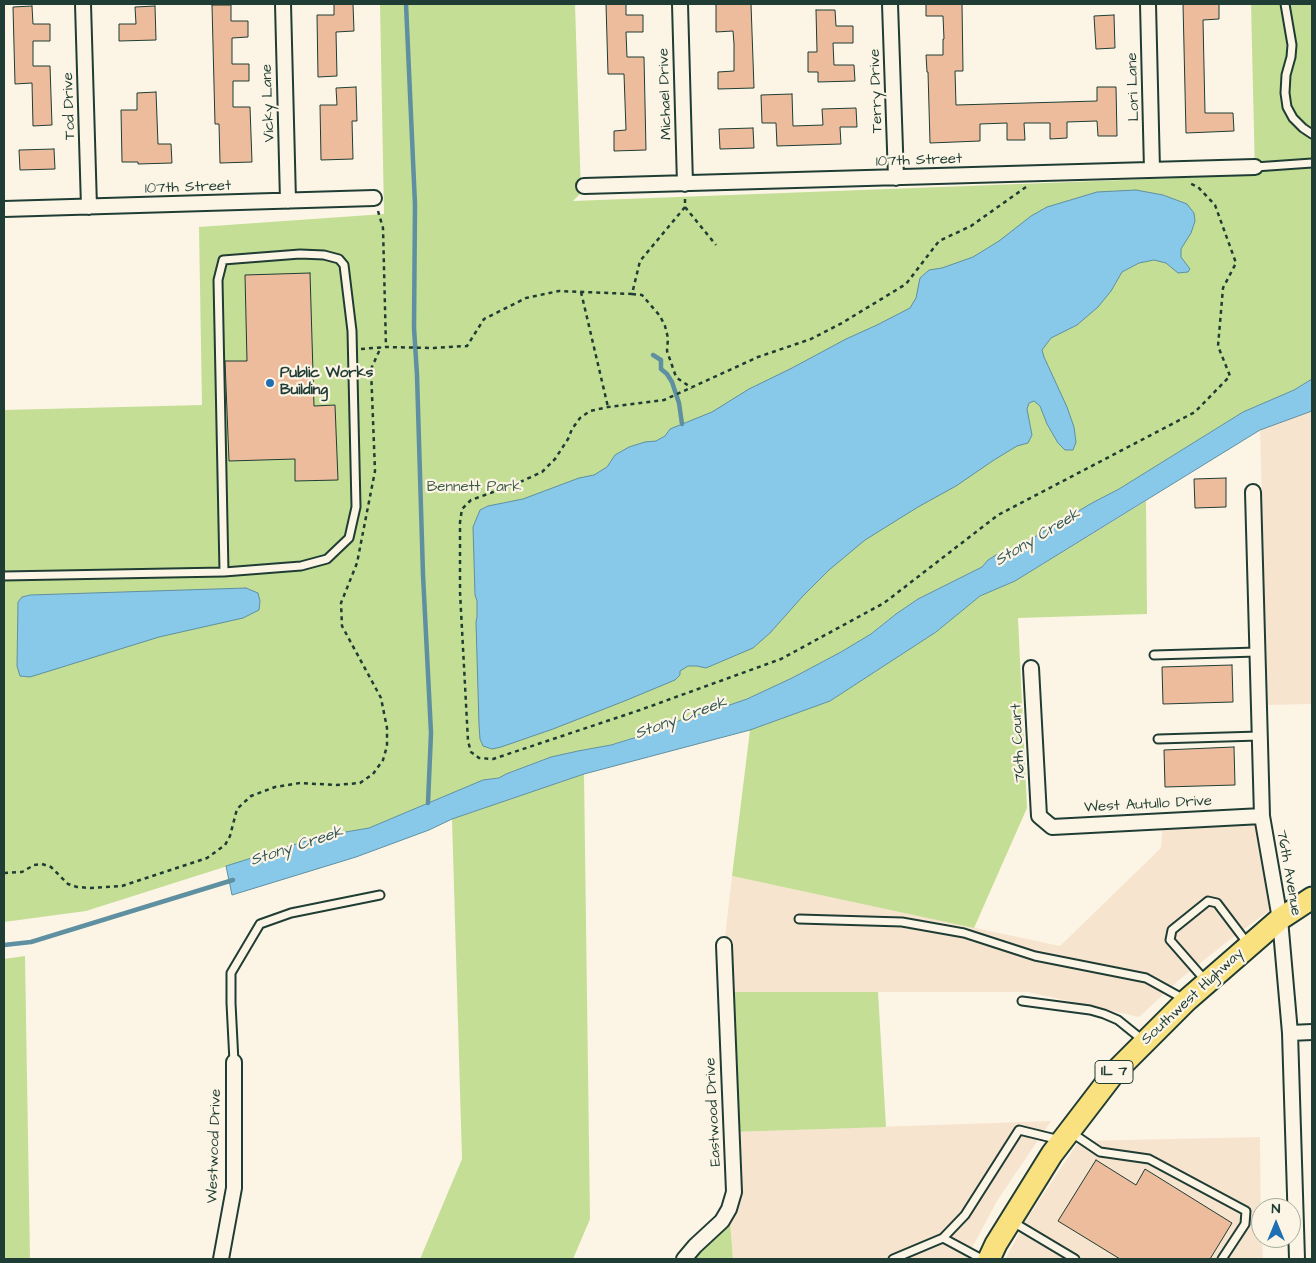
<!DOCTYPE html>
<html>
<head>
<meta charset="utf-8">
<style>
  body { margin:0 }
  #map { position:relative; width:1316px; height:1263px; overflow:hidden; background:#fcf5e5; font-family:"Architects Daughter",sans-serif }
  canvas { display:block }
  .frame { position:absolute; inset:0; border:5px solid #1f3d34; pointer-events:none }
  .north { position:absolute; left:1251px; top:1198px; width:50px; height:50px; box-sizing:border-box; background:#fcf5e5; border:1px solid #a4ab9e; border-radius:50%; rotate:0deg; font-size:14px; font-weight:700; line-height:20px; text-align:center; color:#1f3d34 }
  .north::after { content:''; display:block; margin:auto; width:18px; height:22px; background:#1f6fb2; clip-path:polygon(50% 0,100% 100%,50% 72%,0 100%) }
</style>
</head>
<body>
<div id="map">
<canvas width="1316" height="1263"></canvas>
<div class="frame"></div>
<div class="north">N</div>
</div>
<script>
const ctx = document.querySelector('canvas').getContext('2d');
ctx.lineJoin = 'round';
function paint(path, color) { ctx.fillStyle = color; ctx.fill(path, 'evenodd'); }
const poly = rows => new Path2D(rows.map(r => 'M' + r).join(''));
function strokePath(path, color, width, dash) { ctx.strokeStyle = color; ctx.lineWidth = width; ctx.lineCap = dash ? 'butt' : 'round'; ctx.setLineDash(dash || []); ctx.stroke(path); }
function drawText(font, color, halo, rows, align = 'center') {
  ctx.font = font + ' "Architects Daughter",sans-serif'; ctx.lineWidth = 4.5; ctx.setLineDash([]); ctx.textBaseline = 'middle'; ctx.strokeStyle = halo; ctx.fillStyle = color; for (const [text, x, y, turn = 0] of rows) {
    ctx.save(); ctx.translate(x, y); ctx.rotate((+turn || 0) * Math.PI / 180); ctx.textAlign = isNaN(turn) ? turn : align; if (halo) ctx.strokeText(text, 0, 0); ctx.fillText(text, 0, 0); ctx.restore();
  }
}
paint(poly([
  [1312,411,1312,704,1268,705,1260,430],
  [1262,816,1277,905,1228,941,1179,980,1139,1017,1028,992,726,992,724,945,732,876,1060,946,1161,848,1163,821],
  [1051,1121,997,1201,966,1259,733,1259,729,1209,731,1132],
  [1260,1137,1261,1238,1262,1238,1263,1259,1005,1259,1030,1214,1079,1141]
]), '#f7e4cf');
paint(poly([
  [380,4,575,4,581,193,573,201,1255,175,1251,4,1312,4,1312,379,1294,390,1243,412,1119,489,1092,503,1016,548,996,555,988,560,982,567,918,599,896,614,871,634,841,652,792,678,747,699,709,712,685,718,666,727,611,745,578,751,551,757,506,774,499,778,483,780,369,828,322,836,86,911,4,922,4,410,202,405,199,227,384,214],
  [1146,501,1147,614,1018,618,1027,808,974,928,732,876,750,730,830,701,936,632,980,596,1015,581],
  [584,774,590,1219,573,1259,420,1259,462,1159,452,819],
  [25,956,30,1259,4,1259,4,959],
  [726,992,878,992,886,1127,731,1132],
  [729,1209,733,1259,684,1259]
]), '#c5de95');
const water = poly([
  [1136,190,1163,195,1187,204,1194,213,1195,221,1191,233,1181,249,1181,257,1190,269,1188,272,1178,273,1166,263,1154,260,1139,263,1122,272,1111,291,1098,307,1077,325,1051,338,1042,350,1044,357,1067,407,1074,427,1076,442,1073,450,1065,450,1058,443,1047,424,1040,406,1034,401,1029,403,1027,409,1032,435,1028,443,1017,446,994,460,956,486,918,507,865,540,829,570,802,597,770,633,753,648,706,668,697,666,688,666,680,671,680,675,675,680,627,700,553,729,501,747,492,749,483,746,480,739,479,725,476,622,477,617,477,601,475,595,473,527,480,510,488,506,523,499,579,478,594,475,607,467,615,455,629,447,645,442,656,441,665,436,670,429,712,412,749,389,792,368,846,339,877,325,910,308,916,298,920,278,929,270,942,268,973,257,999,241,1031,216,1047,207,1097,192,1136,190],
  [1312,379,1312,411,1260,430,1015,581,980,596,936,632,830,701,750,730,584,774,452,819,429,830,356,857,232,895,226,866,322,836,369,828,483,780,499,778,506,774,551,757,578,751,611,745,637,737,666,727,685,718,709,712,747,699,792,678,841,652,871,634,896,614,918,599,982,567,988,560,996,555,1016,548,1092,503,1119,489,1243,412,1294,390,1312,379],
  [246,588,258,593,260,601,259,610,243,618,159,637,30,677,20,676,17,666,18,602,22,597,30,595,246,588]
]);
paint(water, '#88c8e9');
strokePath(water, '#5e90a1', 1);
strokePath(poly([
  [406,4,415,205,414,328,417,375,423,575,431,733,428,803],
  [653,355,661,360,661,369,667,374,672,382,679,403,682,424],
  [4,945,31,942,233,880]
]), '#5e90a1', 4.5);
const building = poly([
  [334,4,353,4,354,31,336,32,337,76,318,77,317,15,334,15,334,4],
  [606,4,626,4,626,15,643,15,643,32,626,32,627,57,644,57,646,150,614,151,614,131,626,130,624,74,608,74,606,4],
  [716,4,751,4,754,88,718,89,718,72,734,71,734,44,733,31,716,32,716,4],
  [926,4,962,4,963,71,955,71,956,105,1097,101,1097,87,1116,87,1117,136,1098,136,1097,121,1067,122,1067,138,1050,139,1050,123,1024,123,1025,140,1007,140,1007,123,980,124,980,141,930,143,928,72,927,72,926,55,943,55,943,39,944,39,943,16,926,16,926,4],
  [1183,4,1219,4,1219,19,1203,20,1205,113,1233,113,1234,131,1186,133,1183,4],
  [212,5,231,5,231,21,248,21,248,37,232,38,232,64,249,64,249,81,233,81,233,107,250,107,252,162,220,163,219,124,215,124,212,5],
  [32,6,33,24,50,24,50,41,33,41,33,66,50,66,52,125,33,126,32,83,15,84,13,7,32,6],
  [155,6,156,40,119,41,119,24,136,24,135,7,155,6],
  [816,10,835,10,836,26,853,26,853,43,833,43,834,65,854,65,855,81,818,82,818,72,808,72,808,52,817,52,816,10],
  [1114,15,1115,48,1096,49,1094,16,1114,15],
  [356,87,357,121,352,121,353,159,321,160,320,105,337,105,336,88,356,87],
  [156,92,158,144,171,144,172,163,138,164,138,162,122,162,121,110,137,110,137,93,156,92],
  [792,94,793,126,823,125,822,109,856,108,857,127,840,127,841,144,777,146,776,123,762,123,761,95,792,94],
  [753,128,754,148,720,149,719,129,753,128],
  [54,149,55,169,20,170,19,150,54,149],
  [310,273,314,406,335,405,338,480,295,481,295,459,229,461,225,361,247,361,245,275,310,273],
  [1226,478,1226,507,1195,508,1194,479,1226,478],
  [1232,665,1233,702,1163,704,1162,667,1232,665],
  [1234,747,1235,785,1165,787,1164,750,1234,747],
  [1096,1160,1136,1185,1145,1169,1232,1223,1210,1259,1120,1259,1058,1221,1096,1160]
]);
paint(building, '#ecbc9d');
strokePath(building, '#1f3d34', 1);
const lane = poly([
  [1285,4,1292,45,1291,57,1286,75,1285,93,1287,107,1293,118,1303,128,1312,134],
  [1255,167,1312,163],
  [4,576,224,572,301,566,327,559,349,538,356,507,352,331,344,265,339,259,324,255,300,254,223,260,218,280,224,572],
  [1154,655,1257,652],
  [1158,739,1259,736],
  [799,919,902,922,964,933,1035,956,1146,978,1184,999],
  [1205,980,1170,940,1172,930,1208,901,1217,903,1248,944],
  [1022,1001,1090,1010,1104,1014,1118,1020,1144,1041],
  [234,1062,231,1003,231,973,260,924,291,913,380,895],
  [1072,1133,1100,1152,1149,1159,1246,1211,1245,1224,1222,1259],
  [1013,1222,1075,1259],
  [943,1238,965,1215,1019,1130,1060,1140],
  [893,1259,943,1238,982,1259]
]);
const street = poly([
  [83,4,89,207],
  [283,4,288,201],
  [680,4,685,184],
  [890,4,896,178],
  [1148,4,1152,170],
  [584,186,1255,167],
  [4,209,374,198],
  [1253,492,1262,816,1280,919,1290,1033,1297,1259],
  [1031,668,1039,816,1052,827,1262,816],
  [1290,1033,1312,1032],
  [221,1259,234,1188,234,1062],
  [684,1259,695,1246,722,1221,729,1209,734,1192,724,945]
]);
const primary = poly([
  [989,1259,996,1244,1052,1154,1114,1073,1187,1000,1280,919,1312,898]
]);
strokePath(lane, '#1f3d34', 11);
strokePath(street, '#1f3d34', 18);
strokePath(primary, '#1f3d34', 25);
strokePath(poly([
  [1026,187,971,226,939,241,906,284,842,323,811,339,758,357,664,400,608,407,590,411,580,418,572,429,568,439,555,459,542,472,518,483,471,500,462,509,460,522,460,592,468,741,471,752,479,758,493,759,640,710,781,659,884,603,998,515,1195,412,1230,376,1218,346,1223,288,1236,263,1215,205,1198,187,1189,183],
  [685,207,716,245],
  [378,211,383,228,386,347],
  [581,292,608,407],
  [632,294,642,295,660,316,665,326,668,338,667,351,675,374,677,378,692,388],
  [361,349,386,347,434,348,467,346,484,319,526,298,559,291,632,294,640,261,685,207,685,198],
  [4,873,22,872,34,865,42,864,51,867,68,884,77,887,91,888,122,886,207,858,225,845,230,836,237,809,251,796,275,787,300,783,336,785,360,783,373,774,383,760,387,746,387,728,381,698,342,626,341,603,357,563,375,471,371,369,381,347]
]), '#1f3d34', 2.5, [4, 4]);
strokePath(lane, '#fcf5e5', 7);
strokePath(street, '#fcf5e5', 14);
strokePath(primary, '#fae180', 21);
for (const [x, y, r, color] of [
  [270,383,5,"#1f6fb2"]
]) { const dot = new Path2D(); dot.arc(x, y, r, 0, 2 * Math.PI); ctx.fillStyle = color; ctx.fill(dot); strokePath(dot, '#fcf5e5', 2); }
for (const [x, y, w] of [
  [1114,1072,38]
]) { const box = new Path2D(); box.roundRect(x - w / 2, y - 11.5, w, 23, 4); ctx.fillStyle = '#fcf5e5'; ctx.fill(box); strokePath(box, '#1f3d34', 1); }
drawText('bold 14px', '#1f3d34', null, [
  ["IL 7",1114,1072]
]);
drawText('15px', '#1f3d34', '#fcf5e5', [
  ["Lori Lane",1134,87,-92],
  ["Terry Drive",877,91,-92],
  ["Michael Drive",666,94,-92],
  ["Vicky Lane",269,103,-92],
  ["Tod Drive",70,106,-92],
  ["107th Street",919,161,-2],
  ["107th Street",188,188,-2],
  ["76th Court",1019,743,-93],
  ["West Autullo Drive",1148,805,-3],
  ["76th Avenue",1288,873,80],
  ["Southwest Highway",1193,997,-43],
  ["Eastwood Drive",714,1112,-93],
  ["Westwood Drive",215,1146,-88]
]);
drawText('bold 15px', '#1f3d34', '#fcf5e5', [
  ["Public Works",280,374],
  ["Building",280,391]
], 'left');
drawText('15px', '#405d47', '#fcf5e5', [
  ["Bennett Park",474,488]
]);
drawText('italic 16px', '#345958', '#fcf5e5', [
  ["Stony Creek",1038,538,-31],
  ["Stony Creek",681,719,-20],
  ["Stony Creek",297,847,-18]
]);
</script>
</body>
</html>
